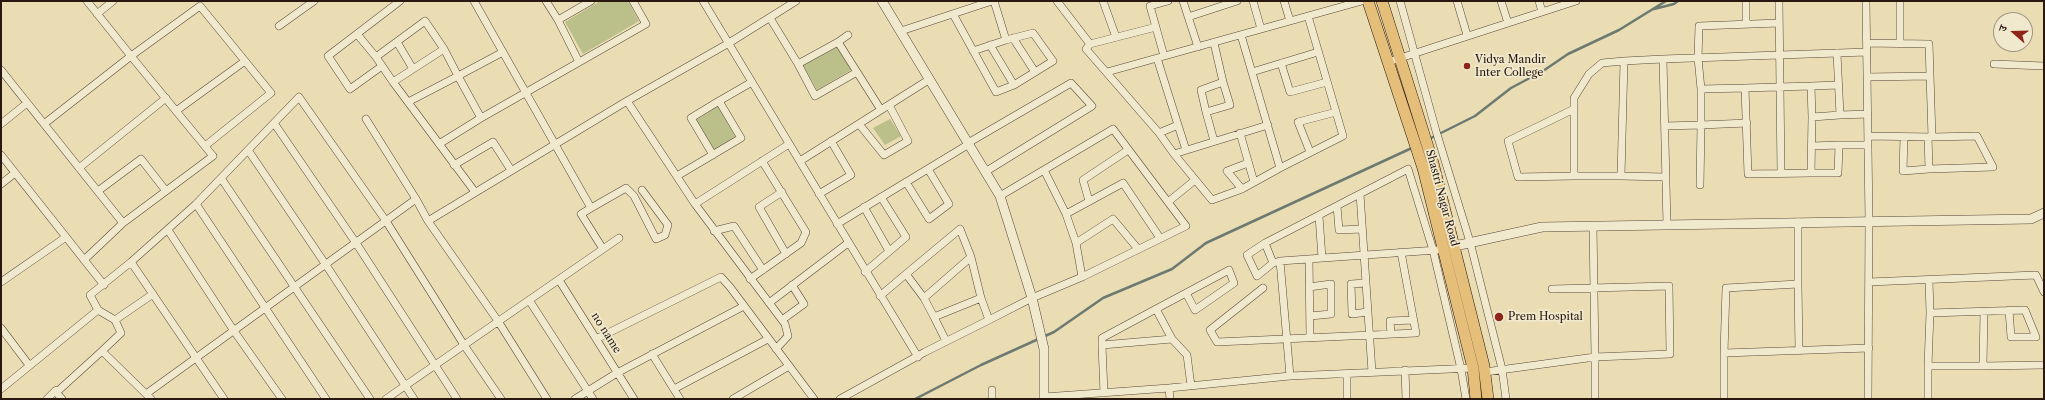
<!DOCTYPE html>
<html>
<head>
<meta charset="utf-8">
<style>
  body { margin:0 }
  #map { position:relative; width:2045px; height:400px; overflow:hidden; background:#eaddb3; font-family:"Libre Caslon Text","Noto Serif Devanagari",serif }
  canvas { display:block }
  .frame { position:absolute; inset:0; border:2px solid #281810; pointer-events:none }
  .north { position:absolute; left:1993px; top:12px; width:40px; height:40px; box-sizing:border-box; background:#f1e9ce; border:1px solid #a19582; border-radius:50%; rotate:290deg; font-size:11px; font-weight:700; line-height:16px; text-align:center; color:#281810 }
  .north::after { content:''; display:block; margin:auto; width:14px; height:18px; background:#8f2418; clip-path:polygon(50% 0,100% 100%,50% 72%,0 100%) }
</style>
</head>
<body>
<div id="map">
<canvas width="2045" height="400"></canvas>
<div class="frame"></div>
<div class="north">उ</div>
</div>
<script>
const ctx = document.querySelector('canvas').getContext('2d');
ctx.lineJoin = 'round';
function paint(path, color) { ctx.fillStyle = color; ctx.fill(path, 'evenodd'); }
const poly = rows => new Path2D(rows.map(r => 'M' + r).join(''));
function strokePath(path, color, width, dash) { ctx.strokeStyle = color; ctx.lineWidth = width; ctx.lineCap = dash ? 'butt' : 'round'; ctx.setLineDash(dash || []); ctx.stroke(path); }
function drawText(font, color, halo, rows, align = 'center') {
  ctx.font = font + ' "Libre Caslon Text",serif'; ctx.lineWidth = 3.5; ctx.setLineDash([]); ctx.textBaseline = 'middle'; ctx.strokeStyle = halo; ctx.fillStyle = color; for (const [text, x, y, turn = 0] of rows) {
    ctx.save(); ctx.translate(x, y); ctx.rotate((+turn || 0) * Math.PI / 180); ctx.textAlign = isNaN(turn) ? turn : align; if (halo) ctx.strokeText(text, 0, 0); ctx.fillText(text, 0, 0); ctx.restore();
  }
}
paint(poly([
  [600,1,628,1,639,21,583,54,565,22],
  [837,47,851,70,817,90,803,65],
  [718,106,736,138,713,151,696,120],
  [890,119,901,136,885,145,873,128]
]), '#bbbf89');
strokePath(poly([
  [1654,9,1674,4,1678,1],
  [1429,139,1475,116,1511,88,1543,71,1568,54,1619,30,1666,1],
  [915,399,981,365,1054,332,1103,298,1172,269,1206,243,1414,147]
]), '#6c7a72', 2.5);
const minor = poly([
  [474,1,591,208,626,188,634,196,656,239,665,235,668,225,642,190],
  [546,1,558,20],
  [703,1,918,357],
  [1057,1,1090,44],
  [1103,1,1116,37],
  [1183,1,1198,47],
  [1253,1,1261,29],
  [1284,1,1290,21],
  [1400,1,1436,131,1470,242,1502,369,1506,399],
  [1457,1,1467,35],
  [1501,1,1508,23],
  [1539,1,1542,12],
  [1746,1,1746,24],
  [1779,1,1781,174],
  [1866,1,1869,221,1868,399],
  [97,14,113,1],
  [953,14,996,92,1014,85,1053,61,1033,33,1006,40,994,1],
  [1188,17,1237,1],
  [770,18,798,64],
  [279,26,314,1],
  [1156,27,1090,44,1086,49,1159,133,1174,154,1268,125],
  [901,31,992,1],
  [357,34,376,57],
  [848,35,838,42,881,110],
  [1013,38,1035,72],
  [397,42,413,69],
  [838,42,798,64,815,96,857,72],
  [1214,43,1223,82],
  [1867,43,1929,44,1932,137,1868,136],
  [1900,43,1900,1],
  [990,45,1014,85],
  [444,49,458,76,503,52],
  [973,51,1006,40],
  [1164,56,1150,6,1168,1],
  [1157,58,1178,125,1159,133],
  [1663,59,1624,61,1621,176,1666,177],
  [579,62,558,20,591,1],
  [1388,62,1576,1],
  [1281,63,1290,92,1327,82],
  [1994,64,2044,66],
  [382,66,350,89,328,56,400,1],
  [1,70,123,223,84,260],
  [1107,72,1362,1],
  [1252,72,1318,52],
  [1867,77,1930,76],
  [393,82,444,49,425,21,376,57,393,82,475,192],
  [1811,86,1839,85],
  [1745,88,1701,89,1701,125,1747,123],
  [1701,89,1698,58,1699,26,1779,23],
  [627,101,695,204,785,324,788,336,776,349],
  [408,102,458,76,481,118,439,144],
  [1206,112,1230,105,1223,82,1201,90,1206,112,1214,141],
  [1840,115,1868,114],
  [1812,117,1811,173,1748,174,1745,88,1811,86,1812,117,1840,115,1837,53],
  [481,118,646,24,633,1],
  [366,119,416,199],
  [274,123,356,243,457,399],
  [1,124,27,103],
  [44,124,131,56,87,1],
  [859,124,884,155,908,141,889,105],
  [1178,125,1186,150],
  [1665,126,1701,125,1700,185],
  [1240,133,1254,182],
  [1904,137,1903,171,1929,169],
  [1928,137,1929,169,1993,167,1977,136,1932,137],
  [968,143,1071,83,1092,106,985,172],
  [1839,145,1868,145],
  [205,146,271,93,245,61],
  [248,150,326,265,414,399],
  [1310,152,1298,122,1336,112],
  [1174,154,1212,200,1242,189,1280,168,1241,35],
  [1,155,104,285],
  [713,155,691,118,719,101],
  [800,161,930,79],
  [454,165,493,142,511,170],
  [79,168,166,98],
  [1280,168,1343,136,1308,16],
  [1044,170,1066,214,1076,243],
  [1811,173,1838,173,1839,145,1812,146],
  [677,176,741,138,719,101,752,82],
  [1574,176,1518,177,1508,141,1574,109],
  [1621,176,1574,176,1574,98,1589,74,1602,63,1624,61],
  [221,178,370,399],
  [906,182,929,219,949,204,928,169],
  [1,184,15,173],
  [1242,189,1227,171,1248,163],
  [98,191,141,159,166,191],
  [782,192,759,207,786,254],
  [819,194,851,175,831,141],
  [1360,194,1372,372],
  [1089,201,1083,180,1128,150],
  [1168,202,1195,180],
  [196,204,131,262,224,399],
  [695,204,789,144],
  [1337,206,1339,230,1362,229],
  [864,207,889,251],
  [591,208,581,214,603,249],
  [1066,214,1123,183,1160,238],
  [1319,216,1322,258],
  [1798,222,1798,284],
  [123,223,213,156,176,111,131,56,200,6,245,61,176,111],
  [837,224,969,144],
  [1667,225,1663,59,1867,52],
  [168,230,234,331,282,399],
  [714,231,734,226,763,270],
  [1265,243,1247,255,1257,276,1273,263],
  [1309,259,1310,337],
  [1280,261,1273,263,1265,243,1408,169,1433,250,1461,369,1466,399],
  [865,272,906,237,881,197],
  [1082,277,1076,243,1113,219,1138,249],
  [750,279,801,243,806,232,762,161],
  [559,280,634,399],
  [1929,280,1930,313,2025,310,2036,337,2011,337,2009,310],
  [1,282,66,237],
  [1869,282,2036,275,2044,292],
  [1366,283,1351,284,1352,314,1368,312],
  [1309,287,1331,284,1331,314,1310,316],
  [1263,288,1210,330,1217,342,1416,333,1401,252],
  [1552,289,1669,286,1670,354,1595,357,1595,399],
  [880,296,906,274,960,229,971,257,924,298,906,274],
  [924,298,934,317,981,298,971,257],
  [981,298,989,320],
  [529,300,593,399],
  [769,303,848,243],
  [1156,309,1172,339],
  [98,310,115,320,121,333,102,351,146,394],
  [1930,313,1928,366,1983,366,1984,311],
  [934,317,946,341],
  [115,320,153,294],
  [782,320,804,304,792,285],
  [1,328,29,365],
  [1391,334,1390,321,1413,320],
  [596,339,721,277,730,287,814,399],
  [1102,345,1102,338,1156,309,1186,293,1229,270,1234,283,1195,310,1186,293],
  [1724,353,1726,288,1798,284,1799,351],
  [652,354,680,399],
  [1928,366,1928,399],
  [1983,366,2044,365],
  [1405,370,1406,399],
  [1485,372,1595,357,1593,226],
  [1347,374,1347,399],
  [1290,376,1280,261,1437,250],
  [1169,388,1170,399],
  [1,389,98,310,90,295,131,262],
  [674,389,768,339],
  [1104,393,1102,345,1172,339,1187,355,1191,386],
  [1044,397,1169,388,1290,376,1473,368],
  [47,399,55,391],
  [62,399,55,391,59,390,102,351],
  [151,399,146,394,416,199,428,221],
  [326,399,196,204,299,97,386,221,464,345,501,399],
  [386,399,619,238],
  [547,399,498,321,428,221,627,101,729,43,796,1],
  [575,399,617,373,744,306],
  [733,399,789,366],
  [840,399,925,352,989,320,1032,298,1082,277,1186,226,1113,129,1000,196],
  [992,399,992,390],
  [1724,399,1724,353,1869,348]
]);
const tertiary = poly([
  [882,1,1000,196,1032,298,1044,349,1044,399],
  [1455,246,1542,227,2031,219,2044,213]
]);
const trunk = poly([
  [1368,1,1423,168,1473,368,1476,399],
  [1382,1,1433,163,1484,366,1488,399]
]);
strokePath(minor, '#584939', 8);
strokePath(tertiary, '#584939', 10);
strokePath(trunk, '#281810', 12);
strokePath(minor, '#f1e9ce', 7);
strokePath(tertiary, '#f1e9ce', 9);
strokePath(trunk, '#e5be7a', 11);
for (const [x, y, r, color] of [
  [1467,66,4,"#8f2418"],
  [1499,317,5,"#8f2418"]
]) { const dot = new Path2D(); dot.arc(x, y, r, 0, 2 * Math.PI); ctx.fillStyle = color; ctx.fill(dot); strokePath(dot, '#f1e9ce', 1.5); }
drawText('11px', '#281810', '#f1e9ce', [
  ["Vidya Mandir",1475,60],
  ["Inter College",1475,73],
  ["Prem Hospital",1508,317]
], 'left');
drawText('11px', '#281810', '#f1e9ce', [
  ["Shastri Nagar Road",1442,198,75],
  ["no name",606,333,58]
]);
</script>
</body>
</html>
